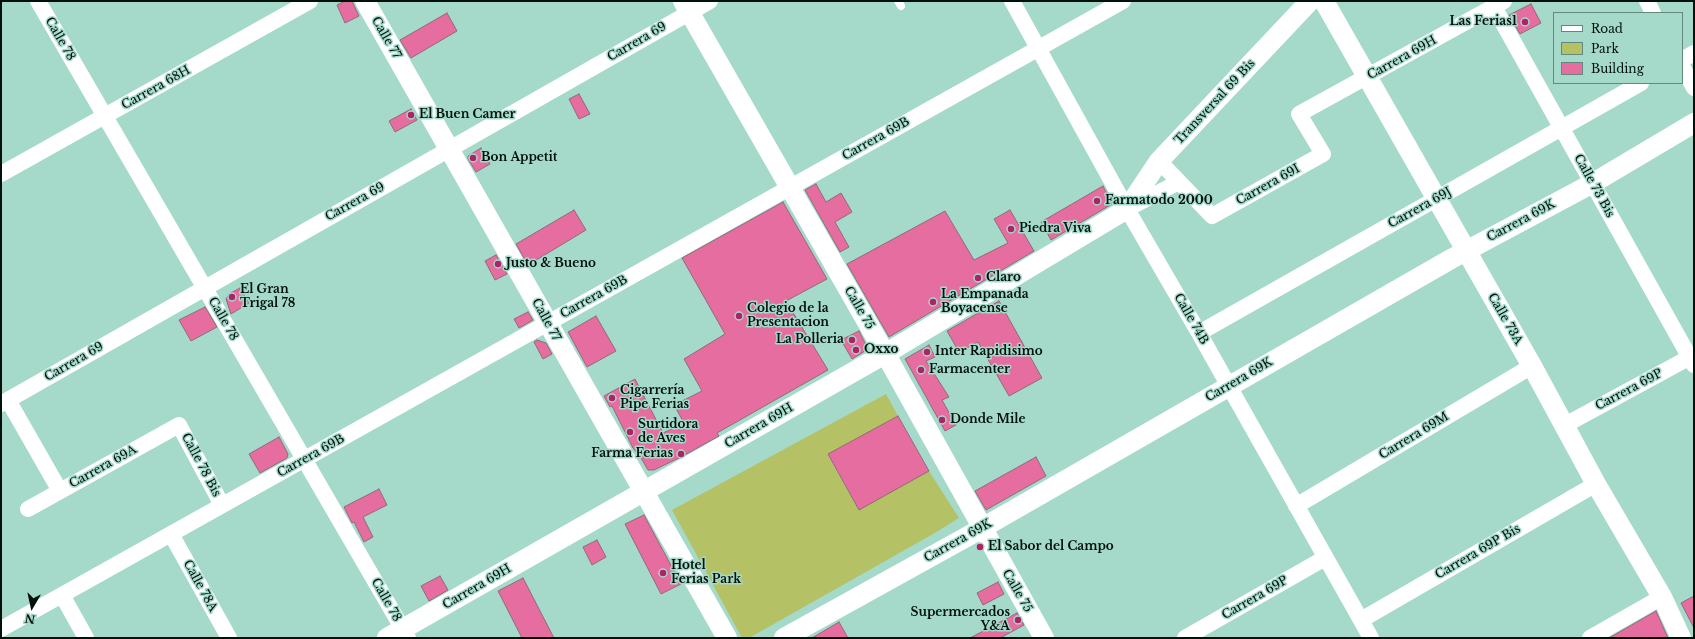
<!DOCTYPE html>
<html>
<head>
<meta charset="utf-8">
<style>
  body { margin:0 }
  #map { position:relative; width:1695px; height:639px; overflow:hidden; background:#a5dacb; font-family:"Libre Baskerville",serif }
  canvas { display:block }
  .frame { position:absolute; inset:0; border:2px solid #00100b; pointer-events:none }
  .legend { position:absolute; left:1553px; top:12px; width:130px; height:72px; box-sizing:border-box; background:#a5dacb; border:1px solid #63897e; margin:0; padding:5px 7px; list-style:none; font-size:12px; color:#00100b }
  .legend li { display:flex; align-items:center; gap:8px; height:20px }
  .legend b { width:20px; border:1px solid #63897e }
  .north { position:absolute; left:12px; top:587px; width:40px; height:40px; -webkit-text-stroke:3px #a5dacb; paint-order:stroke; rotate:189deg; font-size:11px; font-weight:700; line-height:16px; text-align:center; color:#00100b }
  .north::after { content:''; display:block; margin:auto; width:14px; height:18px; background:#00100b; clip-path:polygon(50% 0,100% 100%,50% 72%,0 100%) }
</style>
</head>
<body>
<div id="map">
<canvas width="1695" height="639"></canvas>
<div class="frame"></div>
<ul class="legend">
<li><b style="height:5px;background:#fff"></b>Road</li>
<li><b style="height:11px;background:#b4c164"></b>Park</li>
<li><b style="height:11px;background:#e66d9f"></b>Building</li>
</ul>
<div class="north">N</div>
</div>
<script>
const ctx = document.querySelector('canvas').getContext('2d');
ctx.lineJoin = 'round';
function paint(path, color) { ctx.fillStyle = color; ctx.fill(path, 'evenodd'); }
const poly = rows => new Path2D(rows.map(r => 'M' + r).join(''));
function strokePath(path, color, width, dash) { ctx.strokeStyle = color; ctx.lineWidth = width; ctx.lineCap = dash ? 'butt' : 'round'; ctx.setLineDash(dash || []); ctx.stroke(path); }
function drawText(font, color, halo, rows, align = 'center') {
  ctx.font = font + ' "Libre Baskerville",serif'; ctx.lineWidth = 3; ctx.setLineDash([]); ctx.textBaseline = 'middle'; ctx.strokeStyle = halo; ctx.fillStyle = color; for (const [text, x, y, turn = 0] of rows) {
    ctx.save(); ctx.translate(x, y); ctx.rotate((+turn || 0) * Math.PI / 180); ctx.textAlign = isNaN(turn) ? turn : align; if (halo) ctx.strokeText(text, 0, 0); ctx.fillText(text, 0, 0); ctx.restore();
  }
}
paint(poly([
  [886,394,898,416,828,455,858,509,929,471,959,518,933,534,749,638,742,638,672,510]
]), '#b4c164');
const building = poly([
  [345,1,352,1,359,16,345,23,337,5,345,1],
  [1531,4,1541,23,1520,34,1509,15,1531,4],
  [447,13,457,31,411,58,400,40,447,13],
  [579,94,590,114,579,119,569,99,579,94],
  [411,109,417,120,395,132,389,121,411,109],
  [481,148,490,164,476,172,468,159,468,156,481,148],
  [816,184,826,202,841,193,852,212,835,222,849,247,840,252,805,190,816,184],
  [1103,186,1112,204,1051,240,1041,222,1103,186],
  [783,202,827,279,786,301,828,370,717,433,719,436,681,457,654,470,648,470,641,458,633,448,612,406,610,407,604,396,635,379,663,433,684,423,674,405,702,391,684,359,725,334,682,258,783,202],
  [574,210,586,230,528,265,516,244,574,210],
  [1010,210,1034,251,889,337,847,264,945,211,974,260,1008,243,994,219,1010,210],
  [496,255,507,274,495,280,485,261,496,255],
  [240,288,249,303,231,314,226,299,229,294,240,288],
  [999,301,1042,378,1009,396,978,342,959,352,947,331,999,301],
  [205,307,217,327,191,341,179,320,205,307],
  [528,312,533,320,519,328,514,319,528,312],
  [596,316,616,351,587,367,568,332,596,316],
  [859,331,866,345,865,351,852,359,841,340,859,331],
  [537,340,546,343,552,354,543,359,534,342,537,340],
  [929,345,935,357,926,361,949,397,942,400,956,425,945,431,905,359,929,345],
  [898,416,929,471,859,510,828,454,898,416],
  [279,437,288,454,287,458,260,473,249,454,279,437],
  [1036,457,1046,476,986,510,975,491,1036,457],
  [379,489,387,505,363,517,373,537,364,542,354,522,352,523,344,507,379,489],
  [644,515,681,584,661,594,625,524,644,515],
  [597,540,606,557,592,565,583,547,597,540],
  [440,576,448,590,429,601,421,586,440,576],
  [523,578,554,638,522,638,498,591,523,578],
  [998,582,1004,594,983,605,977,593,998,582],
  [1694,596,1694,628,1681,603,1694,596],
  [1656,611,1668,638,1609,638,1656,611],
  [1017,613,1024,625,1000,638,970,638,1017,613],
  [839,622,848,638,812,638,839,622]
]);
paint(building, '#e66d9f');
strokePath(building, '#936878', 1);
strokePath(poly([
  [898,1,901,6]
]), '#fff', 8);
strokePath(poly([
  [38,1,408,638],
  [1012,1,1127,209,1199,333,1371,638],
  [1647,1,1653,13],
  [1494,7,1694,365],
  [1682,60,1694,53],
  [1682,66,1694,88],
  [1159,161,1212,216,1323,154,1299,114,1504,1],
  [1,174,310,1],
  [1127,209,1179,182],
  [1199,333,1641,83],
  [8,400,60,491],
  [1,404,710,1],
  [1565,425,1694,355],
  [1296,506,1532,366],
  [28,509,179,425,222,505],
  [171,534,229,638],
  [62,595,86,638],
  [1361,620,1596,484],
  [1,629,1123,1],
  [1185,638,1325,558],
  [1590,638,1662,597]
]), '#fff', 16);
strokePath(poly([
  [365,1,727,638],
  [683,1,890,362,1044,638],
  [1324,1,1532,366,1596,484,1662,597,1681,638],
  [387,638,890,351,1127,209,1159,161,1310,1],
  [784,638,970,535,1451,259,1593,183,1694,123]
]), '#fff', 20);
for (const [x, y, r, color] of [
  [1525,22,4,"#ac2367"],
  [411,115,4,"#ac2367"],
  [473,158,4,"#ac2367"],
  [1097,201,4,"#ac2367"],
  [1011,229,4,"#ac2367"],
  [498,264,4,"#ac2367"],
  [978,278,4,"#ac2367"],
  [232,297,4,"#ac2367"],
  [933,302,4,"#ac2367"],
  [739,316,4,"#ac2367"],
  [852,340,4,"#ac2367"],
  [856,350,4,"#ac2367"],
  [927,352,4,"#ac2367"],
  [921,370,4,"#ac2367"],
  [612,398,4,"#ac2367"],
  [942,420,4,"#ac2367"],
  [630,432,4,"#ac2367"],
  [681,454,4,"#ac2367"],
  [980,547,4,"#ac2367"],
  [663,573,4,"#ac2367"],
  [1018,620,4,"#ac2367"]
]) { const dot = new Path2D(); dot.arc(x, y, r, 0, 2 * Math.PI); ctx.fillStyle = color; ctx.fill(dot); strokePath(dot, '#a5dacb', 1.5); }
drawText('bold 12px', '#00100b', '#a5dacb', [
  ["Las Ferias1",1517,22,"right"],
  ["El Buen Camer",419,115],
  ["Bon Appetit",481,158],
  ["Farmatodo 2000",1105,201],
  ["Piedra Viva",1019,229],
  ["Justo & Bueno",506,264],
  ["Claro",986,278],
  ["El Gran",240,290],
  ["Trigal 78",240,304],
  ["La Empanada",941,295],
  ["Boyacense",941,309],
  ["Colegio de la",747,309],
  ["Presentacion",747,323],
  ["La Polleria",844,340,"right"],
  ["Oxxo",864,350],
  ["Inter Rapidisimo",935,352],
  ["Farmacenter",929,370],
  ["Cigarrería",620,391],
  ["Pipe Ferias",620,405],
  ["Donde Mile",950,420],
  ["Surtidora",638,425],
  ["de Aves",638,439],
  ["Farma Ferias",673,454,"right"],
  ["El Sabor del Campo",988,547],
  ["Hotel",671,566],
  ["Ferias Park",671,580],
  ["Supermercados",1010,613,"right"],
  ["Y&A",1010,627,"right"]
], 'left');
drawText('12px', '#00100b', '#a5dacb', [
  ["Calle 77",386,38,60],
  ["Calle 78",60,39,60],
  ["Carrera 69",637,42,-30],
  ["Carrera 69H",1402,58,-29],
  ["Carrera 68H",156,88,-29],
  ["Transversal 69 Bis",1215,102,-47],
  ["Carrera 69B",876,139,-29],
  ["Carrera 69I",1268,185,-29],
  ["Calle 73 Bis",1594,186,61],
  ["Carrera 69",355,202,-29],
  ["Carrera 69J",1420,208,-29],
  ["Carrera 69K",1521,221,-28],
  ["Carrera 69B",594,297,-29],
  ["Calle 75",859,308,60],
  ["Calle 78",223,319,60],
  ["Calle 74B",1191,319,60],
  ["Calle 73A",1505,319,60],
  ["Calle 77",546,320,61],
  ["Carrera 69",74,362,-30],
  ["Carrera 69K",1239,380,-30],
  ["Carrera 69P",1629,390,-28],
  ["Carrera 69H",759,426,-30],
  ["Carrera 69M",1414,436,-31],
  ["Carrera 69B",311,456,-29],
  ["Calle 78 Bis",201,465,62],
  ["Carrera 69A",103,467,-29],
  ["Carrera 69K",958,541,-29],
  ["Carrera 69P Bis",1478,552,-30],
  ["Calle 78A",200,586,61],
  ["Carrera 69H",477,587,-30],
  ["Calle 75",1017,591,60],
  ["Carrera 69P",1255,598,-30],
  ["Calle 78",386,600,60]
]);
</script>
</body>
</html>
